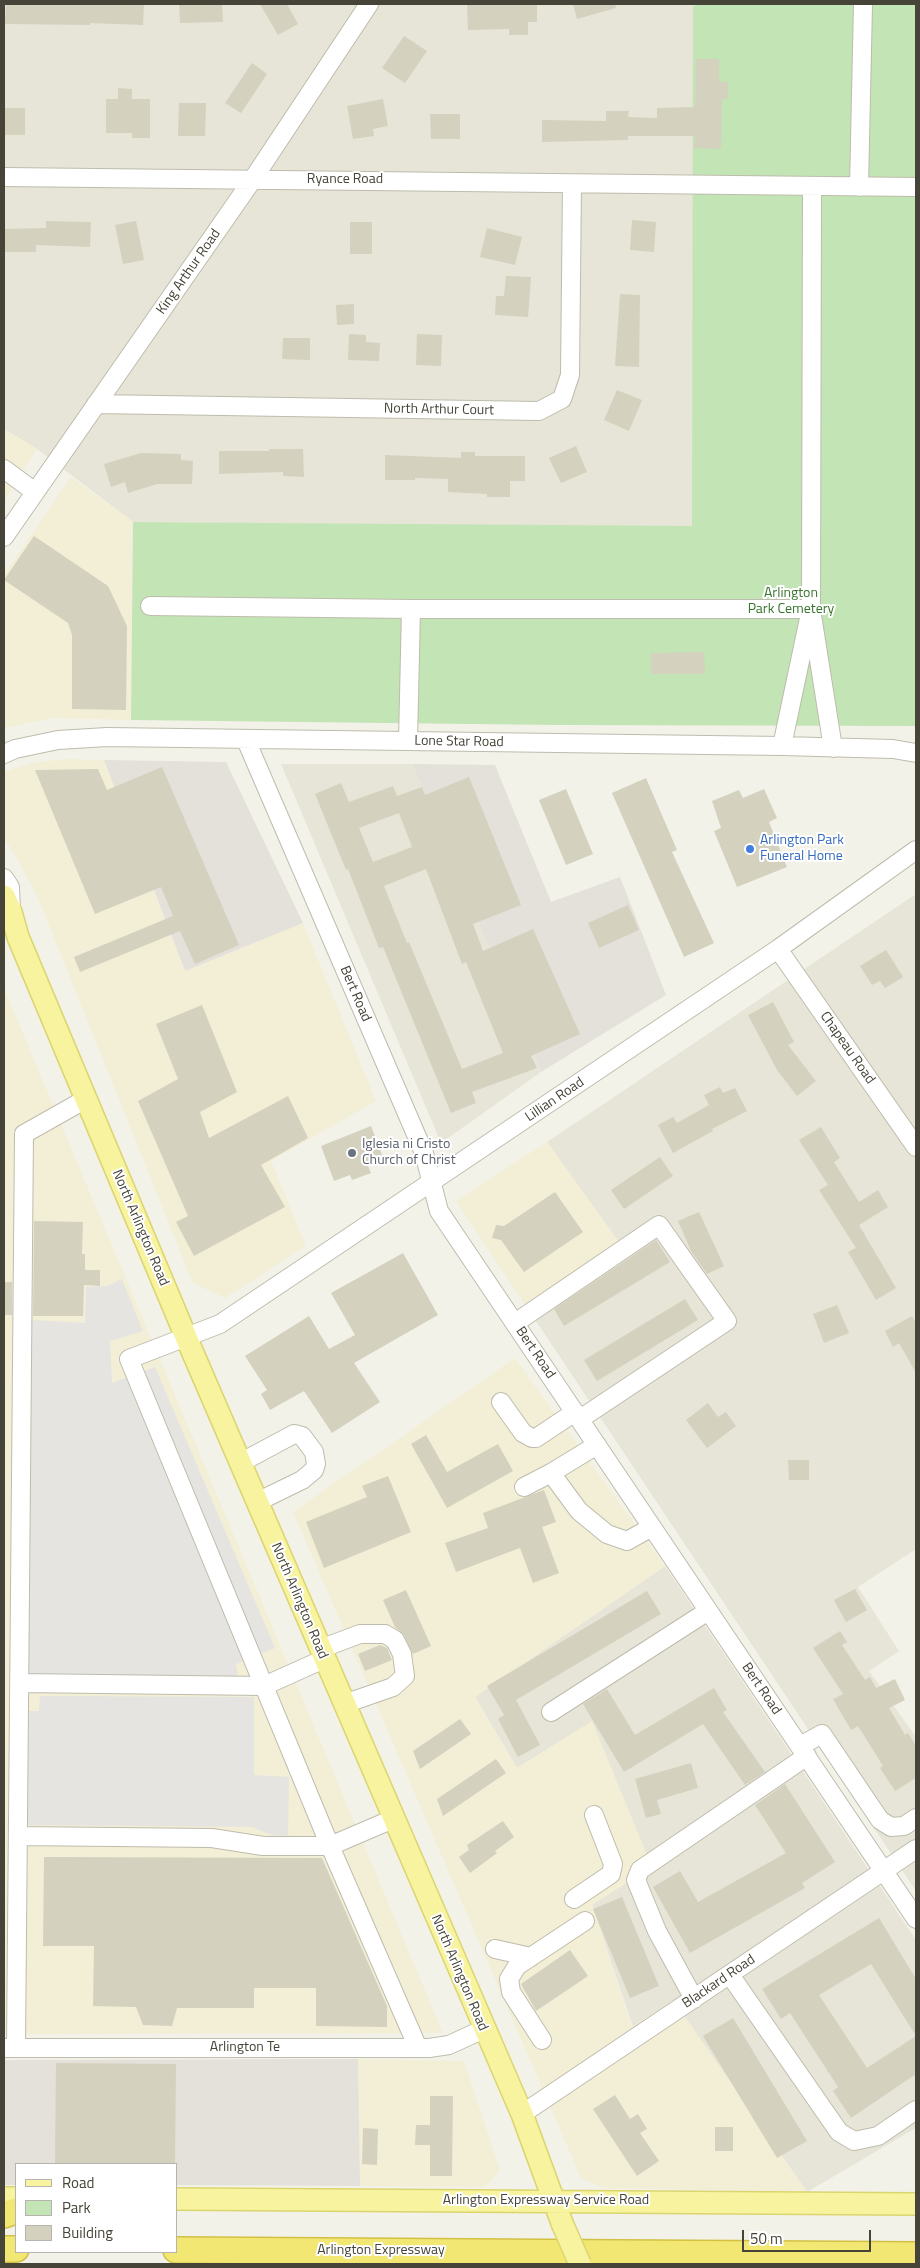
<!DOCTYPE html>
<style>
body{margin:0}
#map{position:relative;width:920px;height:2268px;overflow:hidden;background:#f3f2e9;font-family:"Titillium Web",sans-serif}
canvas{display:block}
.frame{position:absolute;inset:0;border:5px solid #464438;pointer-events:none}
.legend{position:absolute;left:15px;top:2163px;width:162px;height:90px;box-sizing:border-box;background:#fff;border:1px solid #b5b4af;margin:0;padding:6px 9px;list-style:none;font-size:15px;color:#464438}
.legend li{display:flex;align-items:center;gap:10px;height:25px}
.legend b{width:25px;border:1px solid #b5b4af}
.scale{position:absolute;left:742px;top:2230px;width:129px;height:22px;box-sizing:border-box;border:2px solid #464438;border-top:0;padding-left:6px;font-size:15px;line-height:18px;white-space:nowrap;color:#464438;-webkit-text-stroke:4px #fff;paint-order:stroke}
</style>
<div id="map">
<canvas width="920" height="2268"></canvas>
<div class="frame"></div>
<ul class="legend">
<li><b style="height:6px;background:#f7f39e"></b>Road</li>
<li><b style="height:14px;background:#c3e4b5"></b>Park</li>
<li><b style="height:14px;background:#d4d1bf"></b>Building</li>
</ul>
<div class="scale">50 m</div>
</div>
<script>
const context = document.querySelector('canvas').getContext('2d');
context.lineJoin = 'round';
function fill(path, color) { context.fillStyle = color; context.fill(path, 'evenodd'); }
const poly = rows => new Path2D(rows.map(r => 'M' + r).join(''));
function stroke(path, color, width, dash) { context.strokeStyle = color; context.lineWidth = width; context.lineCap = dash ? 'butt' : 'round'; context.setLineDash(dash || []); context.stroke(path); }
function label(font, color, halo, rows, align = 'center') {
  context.font = font + ' "Titillium Web",sans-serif'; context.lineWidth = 4; context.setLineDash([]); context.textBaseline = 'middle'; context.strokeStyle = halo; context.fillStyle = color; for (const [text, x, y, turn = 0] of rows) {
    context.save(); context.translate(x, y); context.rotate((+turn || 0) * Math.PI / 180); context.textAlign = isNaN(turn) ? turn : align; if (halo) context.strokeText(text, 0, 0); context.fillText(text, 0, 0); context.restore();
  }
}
fill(poly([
 [4,4,697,4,693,7,693,527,133,522,37,449,4,429],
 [281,764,412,764,541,1072,441,1143],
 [916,894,916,1549,858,1587,899,1651,869,1671,916,1737,916,1891,526,1306,621,1245,547,1142],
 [665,1566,916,1940,916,2128,807,2192,673,2000,633,2027,592,1905,592,1722,517,1768,475,1697]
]), '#e7e5d7');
fill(poly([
 [4,429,37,449,4,501],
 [71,477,133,522,131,720,52,718,4,728,4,575],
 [65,759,104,760,185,971,303,923,376,1101,271,1161,306,1246,225,1298,193,1283,37,896,18,860,4,838,4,772,32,763],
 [4,988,443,2033,4,2034],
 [547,1142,621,1245,526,1306,456,1201],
 [515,1358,665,1566,475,1697,517,1768,592,1721,652,1867,592,1905,632,2027,673,2000,807,2192,604,2188,581,2178,293,1512],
 [358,2059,464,2061,500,2170,485,2187,360,2186]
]), '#f3eed6');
fill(poly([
 [104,760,226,762,303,923,185,971],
 [412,764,495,765,551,902,620,877,666,995,541,1072],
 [358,2059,360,2186,176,2185,176,2164,16,2164,16,2185,4,2185,4,2060]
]), '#e3e1da');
fill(poly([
 [697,4,916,4,916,726,558,725,131,720,133,522,692,526,693,7]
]), '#c3e4b5');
fill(poly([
 [122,1279,143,1331,110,1341,112,1383,155,1367,275,1648,236,1664,238,1677,25,1674,28,1352,32,1320,85,1323,86,1287,107,1286],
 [40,1696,254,1697,254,1775,289,1777,288,1836,271,1835,252,1827,24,1825,26,1711,39,1711]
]), '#e5e4e0');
fill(poly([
 [6,4,144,4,143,25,90,23,90,25,5,24],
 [179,4,222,4,223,22,180,23],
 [260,4,287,4,298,24,278,35],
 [467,4,537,4,537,22,528,22,528,35,509,35,509,29,468,30],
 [573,4,615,4,616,8,577,19],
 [404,36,427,51,405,83,382,68],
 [696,59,719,59,719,82,728,82,728,99,722,99,721,149,694,148,695,136,628,136,628,140,542,142,542,120,606,121,606,111,629,111,628,117,657,118,657,108,695,107],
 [252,63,267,74,241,113,225,103],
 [118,88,132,89,132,99,150,99,150,138,132,138,132,133,106,133,106,99,118,99],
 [383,99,388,126,373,129,374,136,353,139,347,106],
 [179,103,206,103,205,136,178,136],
 [4,108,25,108,25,135,4,135],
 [430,114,460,114,460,139,431,139],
 [632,220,656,222,654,252,630,250],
 [46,221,91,222,90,247,36,245,36,252,4,252,4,229,46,228],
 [136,221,144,260,123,264,115,225],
 [350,222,372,222,372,254,350,254],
 [487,228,522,237,515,265,480,257],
 [506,276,531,277,528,317,495,315,496,296,504,296],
 [620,294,640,295,639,367,615,366],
 [354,304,354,324,337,325,336,305],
 [349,334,366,335,366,342,380,343,379,361,348,360],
 [417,334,442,335,441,366,416,365],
 [283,338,310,338,310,360,282,359],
 [617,390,642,400,629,431,604,420],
 [576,446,587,472,561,483,549,458],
 [269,449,303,449,304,477,283,476,283,472,219,474,219,451,269,451],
 [461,452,475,452,475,456,525,456,525,481,510,481,510,497,487,497,487,494,448,492,448,479,415,478,415,480,385,480,385,455,461,458],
 [141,453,181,454,181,460,193,461,192,484,157,484,128,493,125,482,111,487,104,464],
 [34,536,108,586,127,626,126,710,72,709,72,635,68,623,4,580],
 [704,652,705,674,651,674,651,653],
 [162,767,239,945,195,964,180,931,80,972,74,957,173,916,161,887,95,914,35,770,98,769,107,790],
 [469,777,521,905,473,924,483,951,533,929,580,1034,531,1056,537,1068,472,1092,476,1103,451,1113,383,947,379,948,348,869,346,870,315,794,341,783,349,802,393,786,397,796,422,787,425,795],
 [399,813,412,847,373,862,359,828],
 [426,869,462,964,466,962,503,1053,462,1069,409,942,407,943,384,886],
 [646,778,677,850,672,852,714,943,684,957,612,793],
 [566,789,593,854,566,865,539,800],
 [764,789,777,818,769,822,787,867,737,887,714,831,721,828,712,801,739,790,743,798],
 [628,905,639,930,599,948,588,923],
 [886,950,903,977,885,988,880,981,872,985,860,966],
 [773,1002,794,1042,788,1045,816,1081,797,1096,777,1070,748,1015],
 [202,1005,237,1092,200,1112,209,1138,288,1096,308,1138,261,1165,285,1207,194,1256,176,1222,188,1216,138,1101,178,1079,156,1024],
 [720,1087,723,1093,735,1088,747,1111,712,1129,713,1131,673,1153,658,1125,673,1117,677,1123,709,1105,704,1095],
 [371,1126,384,1160,368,1166,371,1173,352,1180,350,1175,334,1181,321,1146],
 [821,1127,840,1158,834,1162,859,1202,878,1190,888,1207,859,1225,896,1288,876,1300,848,1252,856,1248,819,1190,828,1185,799,1140],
 [660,1157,673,1176,624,1209,611,1190],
 [555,1192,583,1232,524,1272,501,1240,492,1238,496,1225,504,1226],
 [699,1212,724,1266,707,1274,691,1251,678,1221],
 [34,1221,83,1222,82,1254,85,1254,85,1270,100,1270,100,1286,84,1285,83,1316,33,1316],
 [656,1240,670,1262,564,1326,554,1309],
 [403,1253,438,1315,354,1363,380,1402,332,1433,304,1391,270,1410,261,1394,267,1390,245,1356,309,1316,329,1349,355,1335,331,1293],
 [4,1282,12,1282,12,1315,4,1315],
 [685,1299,698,1320,597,1381,584,1360],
 [837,1305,849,1333,824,1343,813,1314],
 [912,1316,916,1323,916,1373,899,1343,893,1347,885,1331],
 [708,1403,718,1417,726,1412,736,1426,707,1448,686,1420],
 [426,1435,447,1472,498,1444,513,1471,447,1508,411,1444],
 [788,1460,809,1460,809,1480,789,1480],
 [388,1476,411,1532,324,1568,306,1522,367,1497,362,1486],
 [544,1490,556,1522,542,1527,559,1573,533,1583,520,1548,456,1572,445,1543,488,1528,483,1513],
 [855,1589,867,1610,846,1622,834,1600],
 [406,1590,431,1646,413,1654,404,1635,395,1627,383,1600],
 [647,1591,661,1614,516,1700,540,1745,518,1757,498,1719,504,1715,487,1686],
 [840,1631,847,1642,842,1645,865,1680,870,1677,876,1688,895,1679,905,1700,889,1708,905,1735,908,1733,916,1746,916,1778,895,1791,880,1768,883,1766,858,1726,851,1730,833,1699,843,1694,813,1648],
 [380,1645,387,1648,392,1660,365,1671,358,1654],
 [714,1688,727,1710,723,1712,765,1772,745,1785,703,1724,624,1772,583,1704,607,1689,635,1735],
 [460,1719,471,1734,420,1769,413,1751],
 [496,1759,506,1773,443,1816,437,1799],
 [691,1763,698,1788,657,1800,661,1814,646,1818,635,1779],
 [785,1784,835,1862,802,1883,805,1888,690,1953,653,1887,680,1871,698,1902,786,1853,755,1805],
 [503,1821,514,1837,495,1851,497,1853,470,1873,459,1857,469,1850,467,1845],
 [44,1857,322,1858,387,2006,387,2027,316,2026,316,1988,254,1988,254,2008,177,2008,172,2026,143,2025,136,2007,93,2006,94,1946,43,1946],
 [622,1897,659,1986,630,1998,593,1909],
 [879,1918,916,1979,916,2074,851,2118,833,2091,838,2087,790,2013,781,2019,762,1989],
 [871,1964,916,2036,867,2068,819,1995],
 [570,1950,588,1976,536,2011,521,1984],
 [733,2018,807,2141,777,2158,703,2036],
 [56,2063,176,2064,175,2164,55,2164],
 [615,2095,630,2119,638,2114,647,2129,640,2133,659,2161,637,2176,593,2109],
 [430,2096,453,2096,452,2176,430,2176,430,2145,415,2145,416,2125,430,2125],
 [715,2127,733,2127,733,2151,715,2151],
 [363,2128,378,2129,377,2165,362,2164]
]), '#d4d1bf');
const minor = poly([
 [4,177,916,187],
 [859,187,863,4],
 [96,404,539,411,562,399,570,375,572,184],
 [4,469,35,492],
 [4,537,253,179,369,4],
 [150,606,411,609,811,609,812,186],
 [246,740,424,1153,439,1211,916,1919],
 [408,741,411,609],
 [782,746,811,609,833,748],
 [4,754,15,749,58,740,107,737,782,746,893,749,916,753],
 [4,878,10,887,11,911],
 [778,949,916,1147],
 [515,1323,659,1225,727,1321,580,1419],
 [501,1402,523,1433,532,1438,536,1438,575,1412],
 [597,1445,551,1473,579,1511,607,1534,627,1541,652,1527],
 [240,1463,294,1434,302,1436,314,1452,316,1464,314,1470,302,1480,257,1502],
 [524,1487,551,1473],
 [320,1649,360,1634,385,1634,395,1640,402,1654,405,1676,393,1687,344,1704],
 [19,1683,264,1686,324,1659],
 [551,1712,708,1611],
 [800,1746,822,1734,880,1820,891,1827,904,1826,916,1818],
 [18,1836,212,1838,263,1846,330,1846,393,1819],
 [574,1899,611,1874,613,1864,594,1815],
 [495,1949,531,1957],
 [730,1975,839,2132,854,2141,878,2136,916,2110],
 [694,1999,657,1931,636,1880,640,1870,807,1756],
 [542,2040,511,1992,509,1979,517,1966,585,1921],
 [4,2048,429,2048,449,2045,484,2029],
 [16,2048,24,1134,86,1099],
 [418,2048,330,1846,129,1359,220,1324,778,949,916,850],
 [522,2114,916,1849]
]);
const major = poly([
 [4,896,11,912,18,937,186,1337,522,2114,562,2223],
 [4,2198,16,2198],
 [176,2199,916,2204]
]);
const highway = poly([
 [4,2215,16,2211],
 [4,2249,16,2249],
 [176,2250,916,2255]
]);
stroke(minor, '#bebcac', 20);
stroke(major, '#dbd56f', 24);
stroke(highway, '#d2c044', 28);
stroke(minor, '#fff', 18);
stroke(major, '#f7f39e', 21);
stroke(highway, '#f3e774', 25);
const majorBridge = poly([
 [562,2223,580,2264]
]);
stroke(majorBridge, '#dbd56f', 24, []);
stroke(majorBridge, '#f7f39e', 21);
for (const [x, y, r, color] of [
 [750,849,5,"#3f7fe0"],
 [352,1153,5,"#6b7280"]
]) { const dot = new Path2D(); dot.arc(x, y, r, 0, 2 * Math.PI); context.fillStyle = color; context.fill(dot); stroke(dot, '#fff', 2); }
label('14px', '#464438', '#fff', [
 ["Ryance Road",345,180],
 ["King Arthur Road",189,272,-55],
 ["North Arthur Court",439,410,1],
 ["Lone Star Road",459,742,1],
 ["Bert Road",355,994,67],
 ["Chapeau Road",847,1048,55],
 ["Lillian Road",555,1100,-34],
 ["North Arlington Road",140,1228,67],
 ["Bert Road",535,1353,56],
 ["North Arlington Road",299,1601,67],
 ["Bert Road",761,1689,56],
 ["North Arlington Road",459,1973,67],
 ["Blackard Road",719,1982,-34],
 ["Arlington Te",245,2048],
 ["Arlington Expressway Service Road",546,2201],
 ["Arlington Expressway",381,2251]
]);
label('14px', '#38742f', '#fff', [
 ["Arlington",791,594],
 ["Park Cemetery",791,610]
]);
label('14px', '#366cbe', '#fff', [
 ["Arlington Park",760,841],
 ["Funeral Home",760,857]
], 'left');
label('14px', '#5b616d', '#fff', [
 ["Iglesia ni Cristo",362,1145],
 ["Church of Christ",362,1161]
], 'left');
</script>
